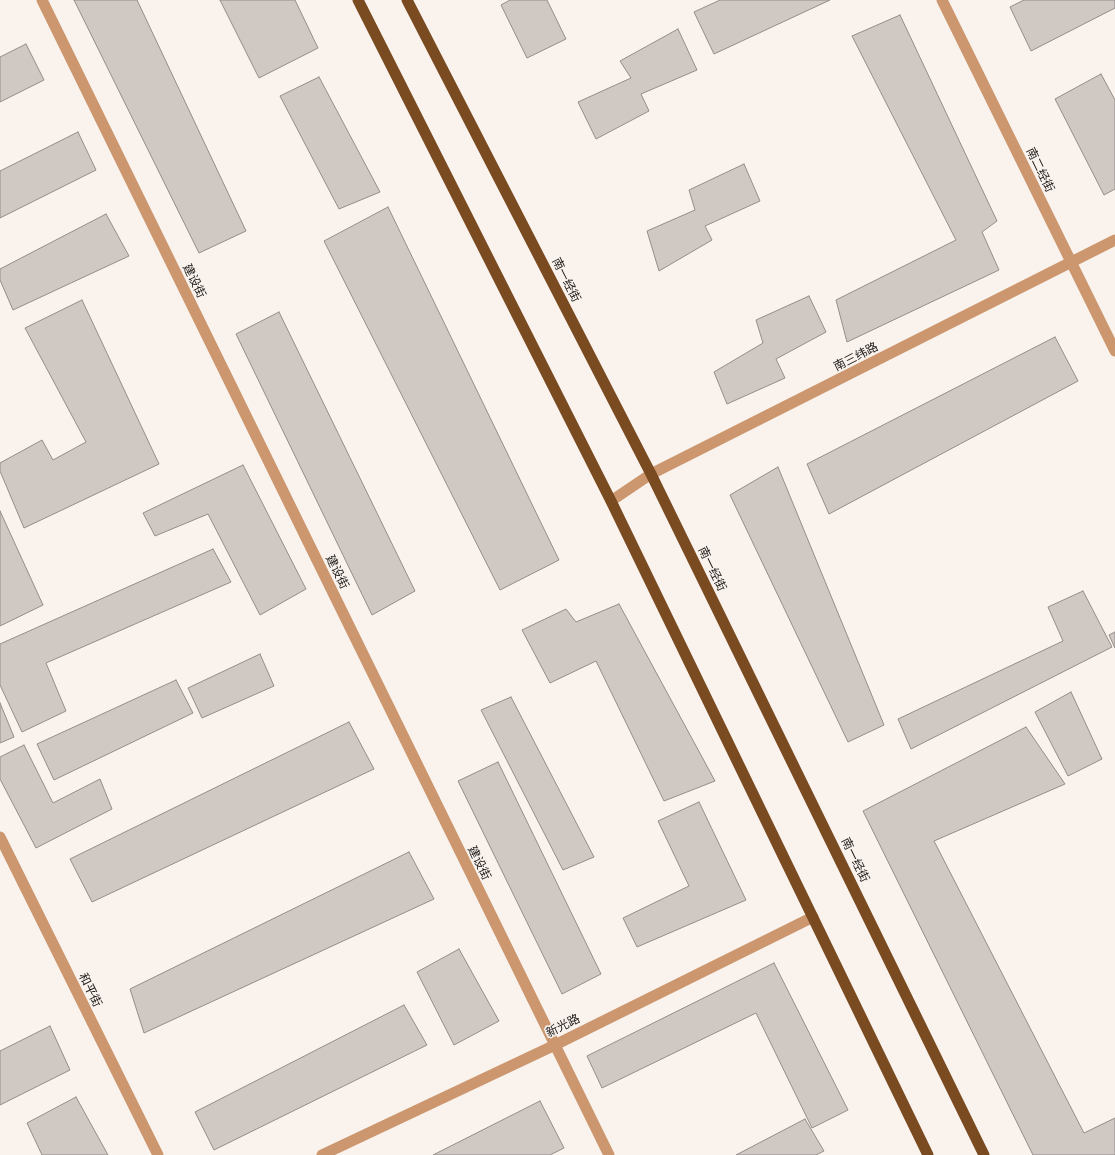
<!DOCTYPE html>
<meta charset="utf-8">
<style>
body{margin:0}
canvas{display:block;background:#f9f2ed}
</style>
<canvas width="1115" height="1155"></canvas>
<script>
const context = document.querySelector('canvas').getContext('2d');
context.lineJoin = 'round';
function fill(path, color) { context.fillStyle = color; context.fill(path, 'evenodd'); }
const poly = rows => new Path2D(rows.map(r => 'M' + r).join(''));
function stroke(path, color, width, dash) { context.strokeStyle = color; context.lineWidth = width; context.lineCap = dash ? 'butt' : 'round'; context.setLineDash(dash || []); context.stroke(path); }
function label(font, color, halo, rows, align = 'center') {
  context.font = font + ' Inter,"Noto Sans SC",sans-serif'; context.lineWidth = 3; context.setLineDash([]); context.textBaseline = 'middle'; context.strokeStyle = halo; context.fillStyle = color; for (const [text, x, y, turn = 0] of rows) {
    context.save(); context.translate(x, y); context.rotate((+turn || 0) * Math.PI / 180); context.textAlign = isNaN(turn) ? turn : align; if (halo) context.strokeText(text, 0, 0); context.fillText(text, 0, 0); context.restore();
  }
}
const building = poly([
 [74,0,137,0,246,231,199,253,74,0],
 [220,0,295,0,318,48,259,78,220,0],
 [510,0,547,0,566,39,527,58,501,5,510,0],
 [720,0,830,0,714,54,694,12,720,0],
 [1024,0,1115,0,1115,8,1031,51,1010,7,1024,0],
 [900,15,997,221,982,232,999,270,847,342,836,300,956,240,852,36,900,15],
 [678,29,697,70,641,94,649,111,596,139,578,102,631,78,620,61,678,29],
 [26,44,44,80,0,102,0,57,26,44],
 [1101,74,1115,100,1115,189,1104,195,1055,99,1101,74],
 [319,77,380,192,339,209,280,96,319,77],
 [78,132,96,170,0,218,0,171,78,132],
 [744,164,760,201,705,226,712,240,659,271,647,231,695,210,689,190,744,164],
 [388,207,559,560,500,590,324,241,388,207],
 [106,214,129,256,13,310,0,280,0,269,106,214],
 [809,296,826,332,776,359,785,378,727,404,714,372,763,343,756,320,809,296],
 [82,300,159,464,24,528,0,471,0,463,42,440,53,460,86,442,25,328,82,300],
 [279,312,415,591,372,615,236,334,279,312],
 [1055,337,1078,381,829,514,807,464,1055,337],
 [243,465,306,589,260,615,208,514,155,536,143,513,243,465],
 [778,467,884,725,848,742,730,495,778,467],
 [0,511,43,605,0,626,0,511],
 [213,549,231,582,46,663,66,711,22,732,0,685,0,644,213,549],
 [1083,591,1112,647,911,749,898,719,1063,641,1048,607,1083,591],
 [619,604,715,781,664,801,596,661,550,683,522,630,566,609,576,622,619,604],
 [1115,632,1115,648,1109,635,1115,632],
 [260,654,274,686,202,718,188,688,260,654],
 [176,680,193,713,54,780,37,744,176,680],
 [1071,692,1102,759,1068,776,1035,712,1071,692],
 [511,697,594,857,563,870,481,710,511,697],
 [0,703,14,737,0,743,0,703],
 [349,722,374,769,92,902,70,859,349,722],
 [1026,727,1065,784,934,841,1084,1133,1115,1118,1115,1155,1033,1155,863,811,1026,727],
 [24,745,53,803,100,779,112,809,36,848,0,779,0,757,24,745],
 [498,762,601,974,562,994,458,781,498,762],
 [699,802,746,900,637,947,623,918,689,886,658,821,699,802],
 [409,852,434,899,144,1033,130,989,409,852],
 [459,949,499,1021,454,1045,417,972,459,949],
 [774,963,848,1110,812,1128,756,1013,602,1088,587,1056,774,963],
 [404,1005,427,1045,214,1150,195,1112,404,1005],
 [50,1026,70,1070,0,1105,0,1051,50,1026],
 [76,1097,108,1155,42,1155,27,1123,76,1097],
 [540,1101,564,1148,550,1155,433,1155,540,1101],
 [805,1119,824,1151,816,1155,736,1155,805,1119]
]);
fill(building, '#cfc8c3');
stroke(building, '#948d88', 1);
stroke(poly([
 [42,0,609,1155],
 [942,0,1115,351],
 [611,501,651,474,1115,240],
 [0,837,158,1155],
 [322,1155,555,1045,813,917]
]), '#cc976e', 11);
stroke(poly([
 [358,0,611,501,928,1155],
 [407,0,651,474,984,1155]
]), '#7a4a21', 11);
label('12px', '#23201e', '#f9f2ed', [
 ["南二经街",1040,170,64],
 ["南一经街",566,280,63],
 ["建设街",194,281,64],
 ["南三纬路",856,357,-27],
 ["南一经街",712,569,64],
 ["建设街",337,572,64],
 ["南一经街",855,860,64],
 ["建设街",479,863,64],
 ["和平街",90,990,64],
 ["新光路",563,1026,-26]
]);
</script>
